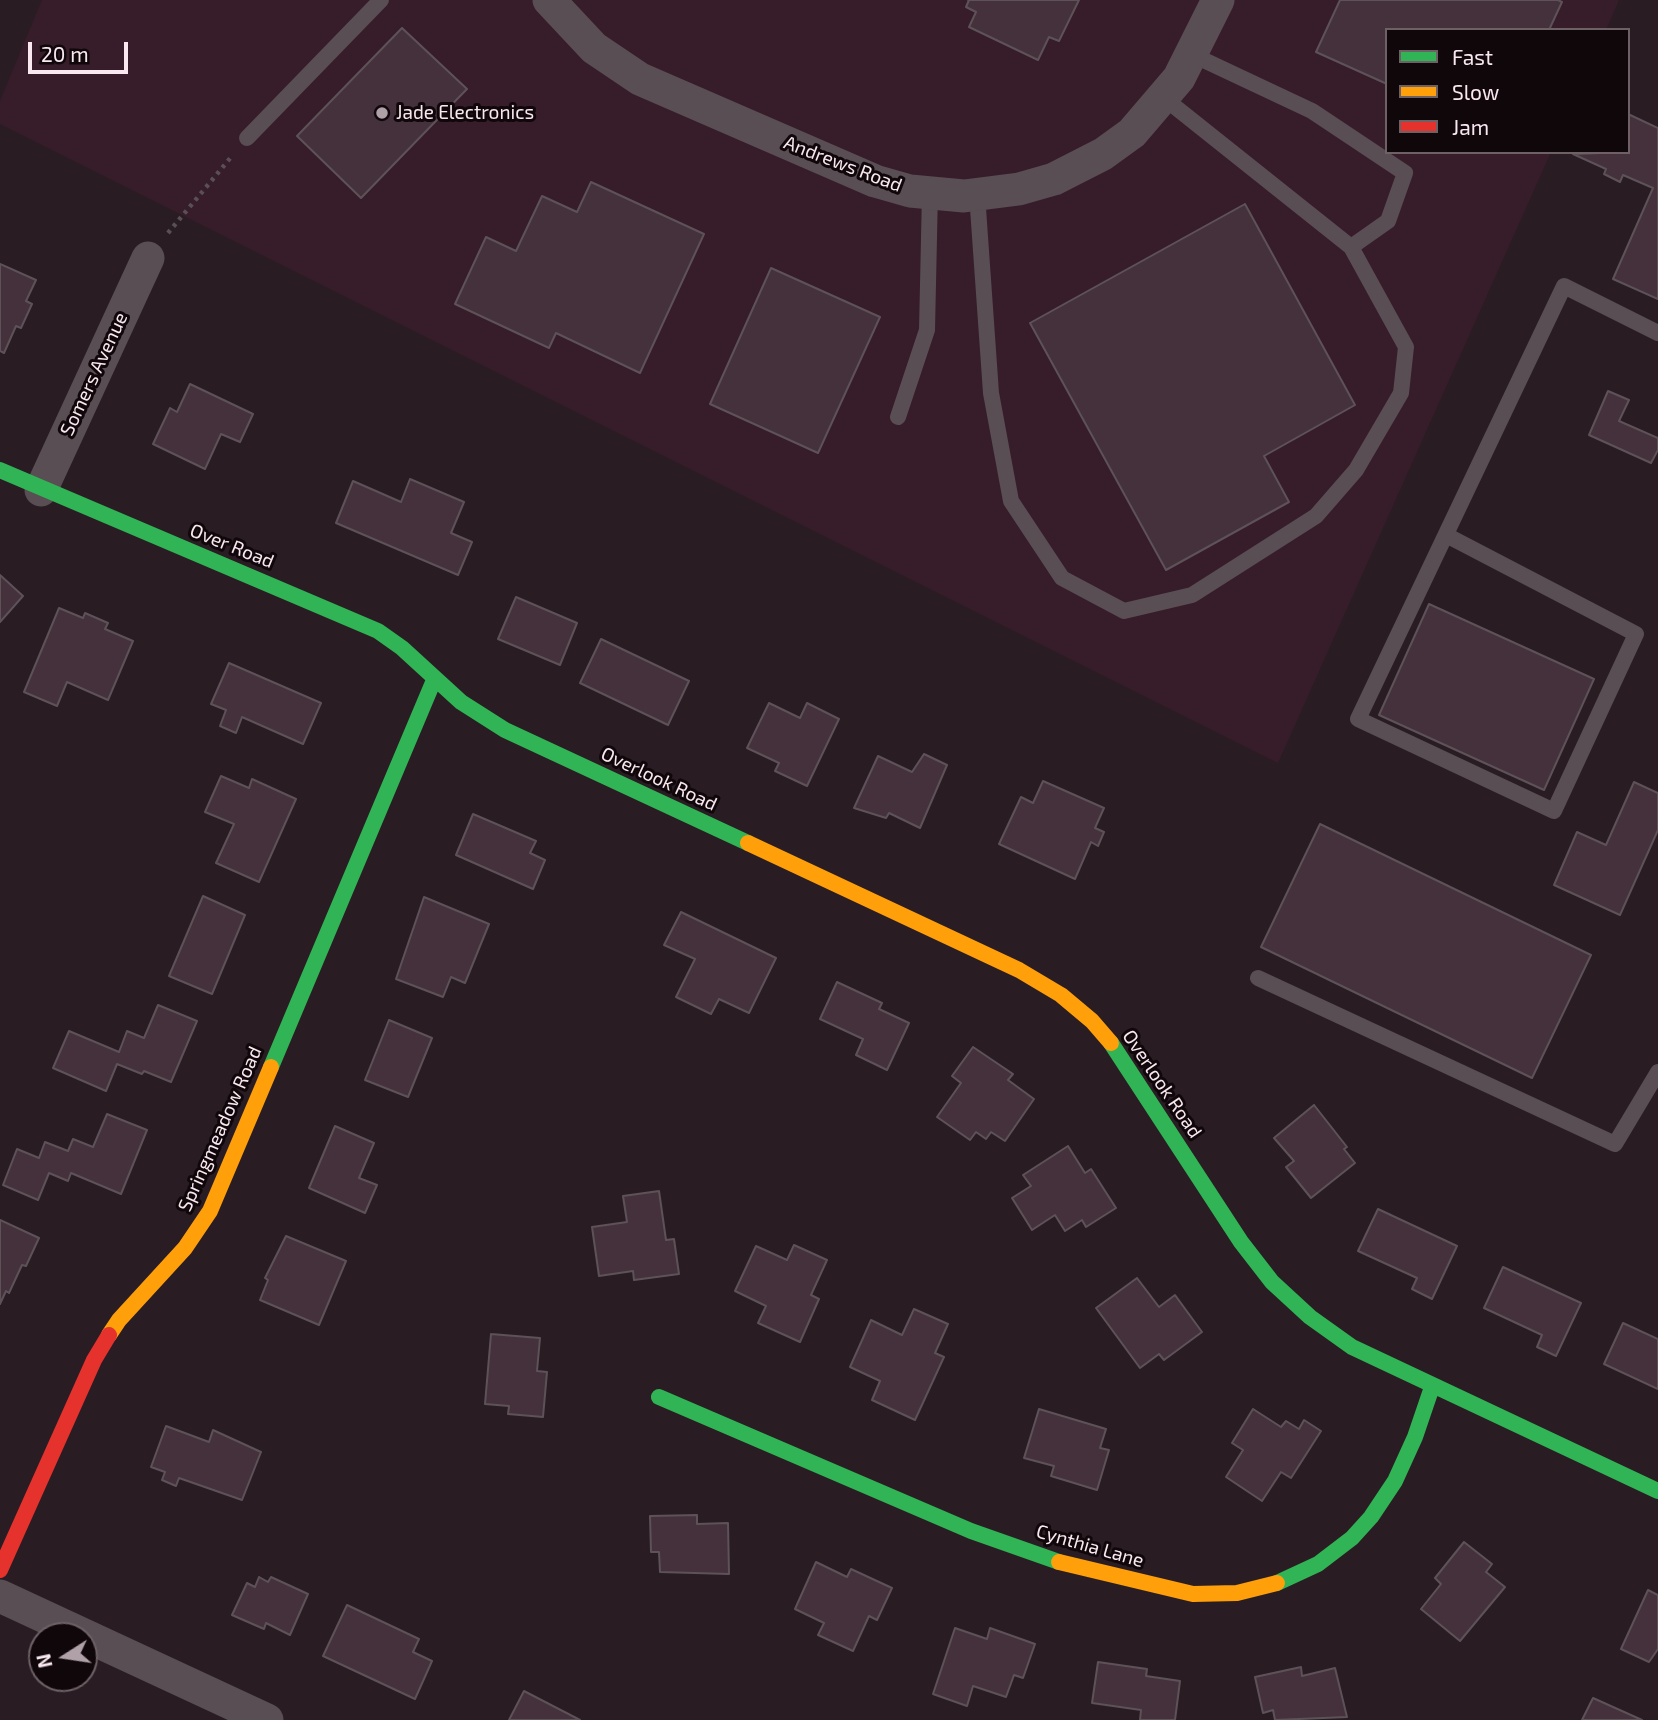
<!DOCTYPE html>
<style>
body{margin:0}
#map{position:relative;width:1658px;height:1720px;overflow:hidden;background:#291d23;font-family:"Exo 2",sans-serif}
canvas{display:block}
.legend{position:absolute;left:1385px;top:28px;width:245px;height:126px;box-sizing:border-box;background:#10070b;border:2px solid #6d6166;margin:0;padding:9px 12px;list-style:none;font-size:21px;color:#f9e8ef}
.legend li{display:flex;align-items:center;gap:14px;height:35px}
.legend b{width:35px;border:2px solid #6d6166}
.north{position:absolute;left:28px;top:1622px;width:70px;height:70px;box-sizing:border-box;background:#10070b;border:2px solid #6d6166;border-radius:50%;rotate:258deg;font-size:19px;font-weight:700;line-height:28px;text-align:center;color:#f9e8ef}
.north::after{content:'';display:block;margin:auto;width:24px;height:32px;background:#b0a1a8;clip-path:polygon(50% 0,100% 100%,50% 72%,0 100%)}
.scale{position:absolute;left:28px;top:42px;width:100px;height:32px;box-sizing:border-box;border:4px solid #f9e8ef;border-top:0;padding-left:9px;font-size:21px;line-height:24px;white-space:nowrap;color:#f9e8ef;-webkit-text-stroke:5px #10070b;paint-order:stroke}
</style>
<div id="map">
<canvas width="1658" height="1720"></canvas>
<ul class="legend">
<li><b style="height:9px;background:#30b455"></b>Fast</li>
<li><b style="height:9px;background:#ff9f0a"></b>Slow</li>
<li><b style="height:9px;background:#e5322d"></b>Jam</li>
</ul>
<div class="north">N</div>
<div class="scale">20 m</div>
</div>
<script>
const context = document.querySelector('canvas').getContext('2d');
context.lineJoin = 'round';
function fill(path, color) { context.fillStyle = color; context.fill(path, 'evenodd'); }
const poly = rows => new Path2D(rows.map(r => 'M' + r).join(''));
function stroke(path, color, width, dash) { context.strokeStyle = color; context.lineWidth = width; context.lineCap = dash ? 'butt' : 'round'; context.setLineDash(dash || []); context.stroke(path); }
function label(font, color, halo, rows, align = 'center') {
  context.font = font + ' "Exo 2",sans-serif'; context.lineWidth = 6; context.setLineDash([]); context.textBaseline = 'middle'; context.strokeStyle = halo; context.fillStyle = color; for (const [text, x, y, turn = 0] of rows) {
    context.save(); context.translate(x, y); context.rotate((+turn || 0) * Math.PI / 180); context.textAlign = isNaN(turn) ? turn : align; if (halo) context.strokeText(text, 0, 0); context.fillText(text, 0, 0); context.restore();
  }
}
fill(poly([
 [42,0,1619,0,1606,30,1387,30,1387,152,1551,152,1278,763,0,124,0,101]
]), '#371c2a');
const building = poly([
 [969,0,968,0,1079,0,1059,41,1049,37,1038,60,969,27,976,12,966,7,969,0],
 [1340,0,1558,0,1562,2,1549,30,1387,30,1387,84,1316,52,1340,0],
 [402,28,467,89,361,198,297,136,402,28],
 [1628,114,1658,128,1658,299,1613,279,1653,188,1623,175,1620,182,1604,174,1606,169,1573,154,1628,152,1628,114],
 [591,182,704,234,640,373,556,333,549,348,455,304,486,237,516,251,542,196,577,212,591,182],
 [1245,204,1355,405,1264,456,1289,502,1166,570,1030,323,1245,204],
 [0,264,36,280,26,301,32,304,21,328,16,326,4,353,0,351,0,264],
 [771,268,880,317,818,453,710,404,771,268],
 [190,384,253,414,240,442,221,434,205,469,153,444,170,408,177,412,190,384],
 [1608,391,1629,400,1619,421,1658,438,1658,450,1651,463,1589,435,1608,391],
 [410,479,464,502,451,533,472,542,458,575,336,523,353,481,401,502,410,479],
 [0,575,23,596,0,622,0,575],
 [516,597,577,623,560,665,498,639,516,597],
 [1429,604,1594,679,1544,790,1379,715,1429,604],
 [59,608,83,618,85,613,108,623,105,629,133,641,108,700,67,682,57,706,24,692,59,608],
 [601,639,689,681,668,725,580,683,601,639],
 [229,663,321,703,303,744,242,717,236,733,220,726,226,710,211,704,229,663],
 [769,703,800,718,807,703,839,719,807,786,775,771,779,763,747,748,769,703],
 [924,754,947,765,920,828,889,813,886,818,854,808,878,756,912,772,924,754],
 [221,776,249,788,252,779,296,799,259,882,216,863,234,824,205,812,221,776],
 [1043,781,1104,808,1095,828,1104,832,1098,846,1091,842,1075,879,999,844,1021,797,1033,803,1043,781],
 [1634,782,1658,793,1658,830,1620,915,1554,885,1577,832,1606,845,1634,782],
 [473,814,536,841,530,853,545,860,533,889,456,855,473,814],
 [1320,824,1591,955,1532,1078,1261,947,1320,824],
 [203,896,245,915,212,994,169,976,203,896],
 [424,897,489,924,465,983,451,977,443,997,396,979,424,897],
 [681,912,776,958,749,1013,719,999,711,1014,676,997,695,959,664,945,681,912],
 [837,982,882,1003,879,1009,909,1023,887,1070,856,1055,863,1039,820,1019,837,982],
 [158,1005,197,1021,171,1082,144,1071,142,1074,117,1064,106,1091,53,1068,69,1031,119,1052,127,1031,144,1038,158,1005],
 [389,1020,432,1038,408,1097,365,1080,389,1020],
 [973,1047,1013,1074,1008,1080,1034,1099,1005,1141,991,1132,986,1139,976,1132,970,1140,937,1117,961,1083,952,1076,973,1047],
 [1314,1105,1347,1147,1344,1149,1355,1163,1311,1198,1286,1167,1294,1161,1274,1138,1314,1105],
 [107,1114,147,1130,121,1194,71,1173,68,1181,49,1173,38,1200,3,1185,17,1149,39,1158,45,1142,68,1151,73,1139,93,1147,107,1114],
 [335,1126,374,1143,359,1178,377,1185,365,1213,309,1188,335,1126],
 [1068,1146,1085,1173,1091,1169,1116,1208,1086,1227,1082,1220,1065,1231,1055,1215,1032,1230,1012,1198,1031,1186,1023,1175,1068,1146],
 [659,1191,666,1240,674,1239,679,1274,634,1280,633,1271,599,1276,592,1227,627,1222,623,1196,659,1191],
 [1378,1209,1457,1246,1432,1299,1412,1289,1417,1278,1358,1251,1378,1209],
 [0,1220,39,1238,26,1266,22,1265,9,1293,6,1291,0,1304,0,1220],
 [286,1236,346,1261,319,1325,260,1300,268,1280,265,1278,286,1236],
 [794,1245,827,1260,811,1295,819,1299,800,1342,758,1323,766,1306,735,1291,756,1246,787,1260,794,1245],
 [1503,1267,1581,1303,1556,1356,1537,1347,1542,1335,1484,1308,1503,1267],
 [1137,1278,1159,1307,1175,1295,1202,1332,1164,1360,1159,1354,1140,1368,1096,1308,1137,1278],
 [914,1309,948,1324,935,1353,944,1357,915,1420,872,1400,880,1381,850,1367,871,1320,902,1335,914,1309],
 [1623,1323,1658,1339,1658,1389,1604,1364,1623,1323],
 [491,1334,540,1338,537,1371,547,1372,543,1417,508,1414,509,1406,485,1404,491,1334],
 [1039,1409,1106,1429,1100,1448,1109,1450,1097,1490,1051,1476,1054,1466,1024,1458,1039,1409],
 [1253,1409,1281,1427,1286,1421,1299,1429,1304,1420,1321,1431,1291,1478,1281,1472,1262,1501,1226,1477,1243,1450,1232,1443,1253,1409],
 [166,1426,209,1442,213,1430,261,1452,242,1500,179,1478,176,1486,162,1480,165,1472,151,1467,166,1426],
 [697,1515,697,1524,728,1523,729,1574,660,1572,659,1552,651,1552,650,1516,697,1515],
 [1464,1542,1492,1564,1486,1572,1505,1587,1460,1641,1421,1609,1441,1584,1435,1578,1464,1542],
 [816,1562,847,1577,851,1569,892,1588,877,1620,869,1616,853,1651,818,1635,824,1623,795,1609,816,1562],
 [259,1577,268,1582,271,1577,308,1594,290,1635,266,1623,264,1629,232,1615,247,1583,255,1587,259,1577],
 [1648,1590,1658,1595,1658,1649,1649,1662,1621,1649,1648,1590],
 [347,1605,419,1639,413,1652,432,1661,415,1699,323,1656,347,1605],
 [955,1628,987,1639,990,1628,1035,1644,1023,1678,1014,1675,1006,1697,973,1686,967,1706,933,1694,955,1628],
 [1098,1662,1147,1669,1146,1676,1180,1681,1175,1720,1140,1720,1141,1710,1092,1703,1098,1662],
 [1301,1667,1302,1676,1335,1668,1347,1717,1275,1720,1273,1710,1263,1713,1255,1677,1301,1667],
 [524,1691,580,1720,509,1720,524,1691],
 [1593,1698,1642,1720,1582,1720,1593,1698]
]);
fill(building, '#45313c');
stroke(building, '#5d5258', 2);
stroke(poly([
 [168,233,232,156]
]), '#595055', 4.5, [3.5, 5]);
stroke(poly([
 [1193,55,1312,111,1405,173,1388,221,1351,247],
 [247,138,381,0],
 [977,194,991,393,1011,501,1062,578,1124,611,1192,595,1316,516,1356,470,1401,393,1406,347,1351,247,1164,98],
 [898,417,927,330,930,192],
 [1446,535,1636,634,1554,811,1358,719,1564,286,1658,333],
 [1258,978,1615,1144,1658,1072]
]), '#584e53', 16);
stroke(poly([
 [549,0,594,48,640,79,875,181,910,191,964,196,1019,189,1054,179,1103,154,1132,133,1179,78,1218,0],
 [41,490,148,258],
 [0,1596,267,1720]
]), '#584e53', 33);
stroke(poly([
 [0,470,378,631,402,648,461,702,505,730,748,843],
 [1111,1043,1241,1242,1272,1282,1310,1317,1352,1347,1658,1491],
 [271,1067,434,680],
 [659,1397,971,1531,1059,1562],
 [1277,1583,1318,1564,1352,1538,1371,1517,1395,1481,1415,1437,1432,1387]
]), '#30b455', 16);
stroke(poly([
 [748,843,1019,970,1061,995,1092,1021,1111,1043],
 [109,1335,119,1320,185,1248,210,1211,271,1067],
 [1059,1562,1193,1594,1237,1593,1277,1583]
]), '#ff9f0a', 16);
stroke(poly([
 [0,1570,94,1360,109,1335]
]), '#e5322d', 16);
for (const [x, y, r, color] of [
 [382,113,7,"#b0a1a8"]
]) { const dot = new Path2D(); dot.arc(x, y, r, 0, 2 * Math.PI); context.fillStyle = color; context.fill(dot); stroke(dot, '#10070b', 2.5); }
label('19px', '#f9e8ef', '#10070b', [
 ["Jade Electronics",396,113]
], 'left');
label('19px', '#f9e8ef', '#10070b', [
 ["Andrews Road",843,164,21],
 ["Somers Avenue",94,374,-65],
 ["Over Road",232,546,22],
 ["Overlook Road",659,779,25],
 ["Overlook Road",1162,1084,56],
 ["Springmeadow Road",220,1129,-66],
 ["Cynthia Lane",1090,1546,16]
]);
</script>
